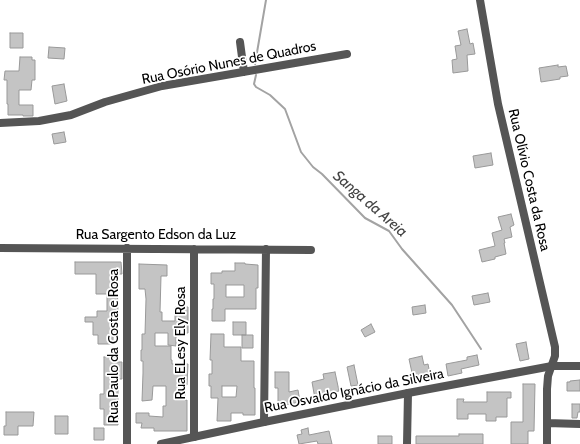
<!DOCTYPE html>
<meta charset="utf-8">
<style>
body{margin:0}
canvas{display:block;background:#fff}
</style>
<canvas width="580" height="444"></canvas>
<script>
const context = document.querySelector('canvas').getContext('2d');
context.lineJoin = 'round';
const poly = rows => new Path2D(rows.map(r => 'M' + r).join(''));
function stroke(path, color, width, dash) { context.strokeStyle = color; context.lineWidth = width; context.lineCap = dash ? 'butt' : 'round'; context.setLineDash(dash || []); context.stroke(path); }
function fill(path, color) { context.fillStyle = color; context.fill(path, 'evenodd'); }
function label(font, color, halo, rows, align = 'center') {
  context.font = font + ' Cabin,sans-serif'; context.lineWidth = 3.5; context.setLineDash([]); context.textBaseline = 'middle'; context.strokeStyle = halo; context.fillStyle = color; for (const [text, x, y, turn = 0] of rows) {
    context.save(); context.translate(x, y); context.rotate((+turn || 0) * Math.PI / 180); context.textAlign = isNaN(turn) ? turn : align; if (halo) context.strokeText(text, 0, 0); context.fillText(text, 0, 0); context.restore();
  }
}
stroke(poly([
 [255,64,266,0],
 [256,75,254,84,256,87,270,95,285,109,301,152,313,167,322,174,365,218,389,231,402,249,452,305,481,349]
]), '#a3a3a3', 2);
const building = poly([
 [467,29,470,44,473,43,475,54,467,55,468,71,453,73,452,60,457,59,455,46,461,45,458,31,467,29],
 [10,33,23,33,23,48,10,48,10,33],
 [49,47,65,48,64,59,48,58,49,47],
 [20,57,32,57,32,60,35,60,35,80,32,80,31,90,19,90,19,105,33,105,33,116,23,116,23,115,8,115,8,104,7,104,7,80,4,80,5,71,19,71,20,57],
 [558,65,558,67,566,66,568,76,560,77,560,79,541,82,539,68,558,65],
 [64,84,67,101,55,104,52,86,64,84],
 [64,132,66,142,54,144,52,134,64,132],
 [491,153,493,165,475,168,473,156,491,153],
 [511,214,514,225,510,227,512,237,504,239,505,243,504,243,506,254,495,257,495,259,482,262,479,250,495,246,492,233,502,230,498,217,511,214],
 [75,262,121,262,122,274,117,274,118,316,115,316,115,335,113,335,113,344,98,344,98,335,93,335,93,322,85,322,85,317,97,317,97,311,107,311,107,294,96,294,96,274,75,274,75,262],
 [235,263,245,263,245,264,258,265,258,288,256,288,256,309,225,309,225,321,212,321,212,309,213,309,213,299,214,299,214,284,211,284,211,273,222,273,222,271,235,271,235,263],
 [226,285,244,285,244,297,226,297,226,285],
 [139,264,167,265,167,276,161,276,160,312,162,312,162,321,175,321,175,307,188,307,188,333,176,333,176,346,168,345,168,333,155,333,155,346,171,346,171,360,172,360,172,364,188,364,187,385,185,385,185,400,187,400,187,431,154,431,154,428,141,428,142,423,136,423,136,413,149,413,149,416,163,417,163,406,166,406,166,386,153,386,152,400,142,401,143,373,143,361,141,361,141,350,142,350,142,334,145,334,146,299,145,289,139,289,139,264],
 [488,293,490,302,474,305,472,296,488,293],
 [425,305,426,313,413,315,412,307,425,305],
 [233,322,246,322,246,335,233,335,233,322],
 [371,324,375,332,365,337,361,330,371,324],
 [211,334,224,334,224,347,241,347,241,361,254,361,254,388,255,388,255,415,243,415,243,413,231,413,231,421,217,421,218,398,211,398,211,386,209,386,209,374,212,374,212,360,210,360,211,334],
 [222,386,237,386,236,397,222,397,222,386],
 [242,335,253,335,253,348,242,348,242,335],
 [526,342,529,359,520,361,516,344,526,342],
 [477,355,479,365,461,369,462,373,448,376,446,364,467,360,467,357,477,355],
 [422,356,424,365,428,364,431,379,414,382,409,359,422,356],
 [104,357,117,357,117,362,122,362,122,379,118,379,118,425,104,425,104,409,100,409,100,394,104,394,104,357],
 [354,365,358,385,351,386,347,367,354,365],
 [275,372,289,372,289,392,298,390,300,402,285,405,285,407,278,407,278,388,275,388,275,372],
 [335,372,339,391,324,394,325,397,315,399,312,382,324,379,323,374,335,372],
 [580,380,580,391,567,391,567,382,570,382,570,381,580,380],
 [523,384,535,384,534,431,528,431,528,444,511,444,511,422,523,422,523,384],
 [487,392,511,392,511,398,507,398,507,417,496,417,496,421,486,421,486,414,468,414,468,419,457,419,457,399,464,399,463,402,487,402,487,392],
 [572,404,580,404,580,412,578,412,577,418,572,418,572,404],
 [6,412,34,412,33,426,18,426,18,435,4,435,4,426,6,426,6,412],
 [55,416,68,416,68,434,55,434,55,416],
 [94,428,104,428,104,440,94,440,94,428],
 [308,428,309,435,329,431,332,444,318,444,317,441,299,444,297,435,302,434,301,430,308,428],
 [459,434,483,434,483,444,416,444,416,436,459,436,459,434],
 [378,436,392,436,392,444,378,444,378,436]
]);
fill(building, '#c4c4c4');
stroke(building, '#999', 1);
stroke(poly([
 [480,0,498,104,555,347,555,356,548,376,547,389,547,444],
 [240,42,244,72],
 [0,123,39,121,71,115,105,102,162,86,347,54],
 [0,248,311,250],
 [127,248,127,444],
 [264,422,266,249],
 [547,423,580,424],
 [194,437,194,249],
 [407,444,408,393]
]), '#555', 8);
stroke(poly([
 [161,444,264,422,408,393,552,366,580,366]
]), '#555', 8);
label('14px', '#000', '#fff', [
 ["Rua Osório Nunes de Quadros",229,63,-11],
 ["Rua Olívio Costa da Rosa",529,180,77],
 ["Rua Sargento Edson da Luz",156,235],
 ["Rua ELesy Ely Rosa",181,343,-90],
 ["Rua Paulo da Costa e Rosa",114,346,-90],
 ["Rua Osvaldo Ignácio da Silveira",354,391,-11]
]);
label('italic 15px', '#444', '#fff', [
 ["Sanga da Areia",370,204,41]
]);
</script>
